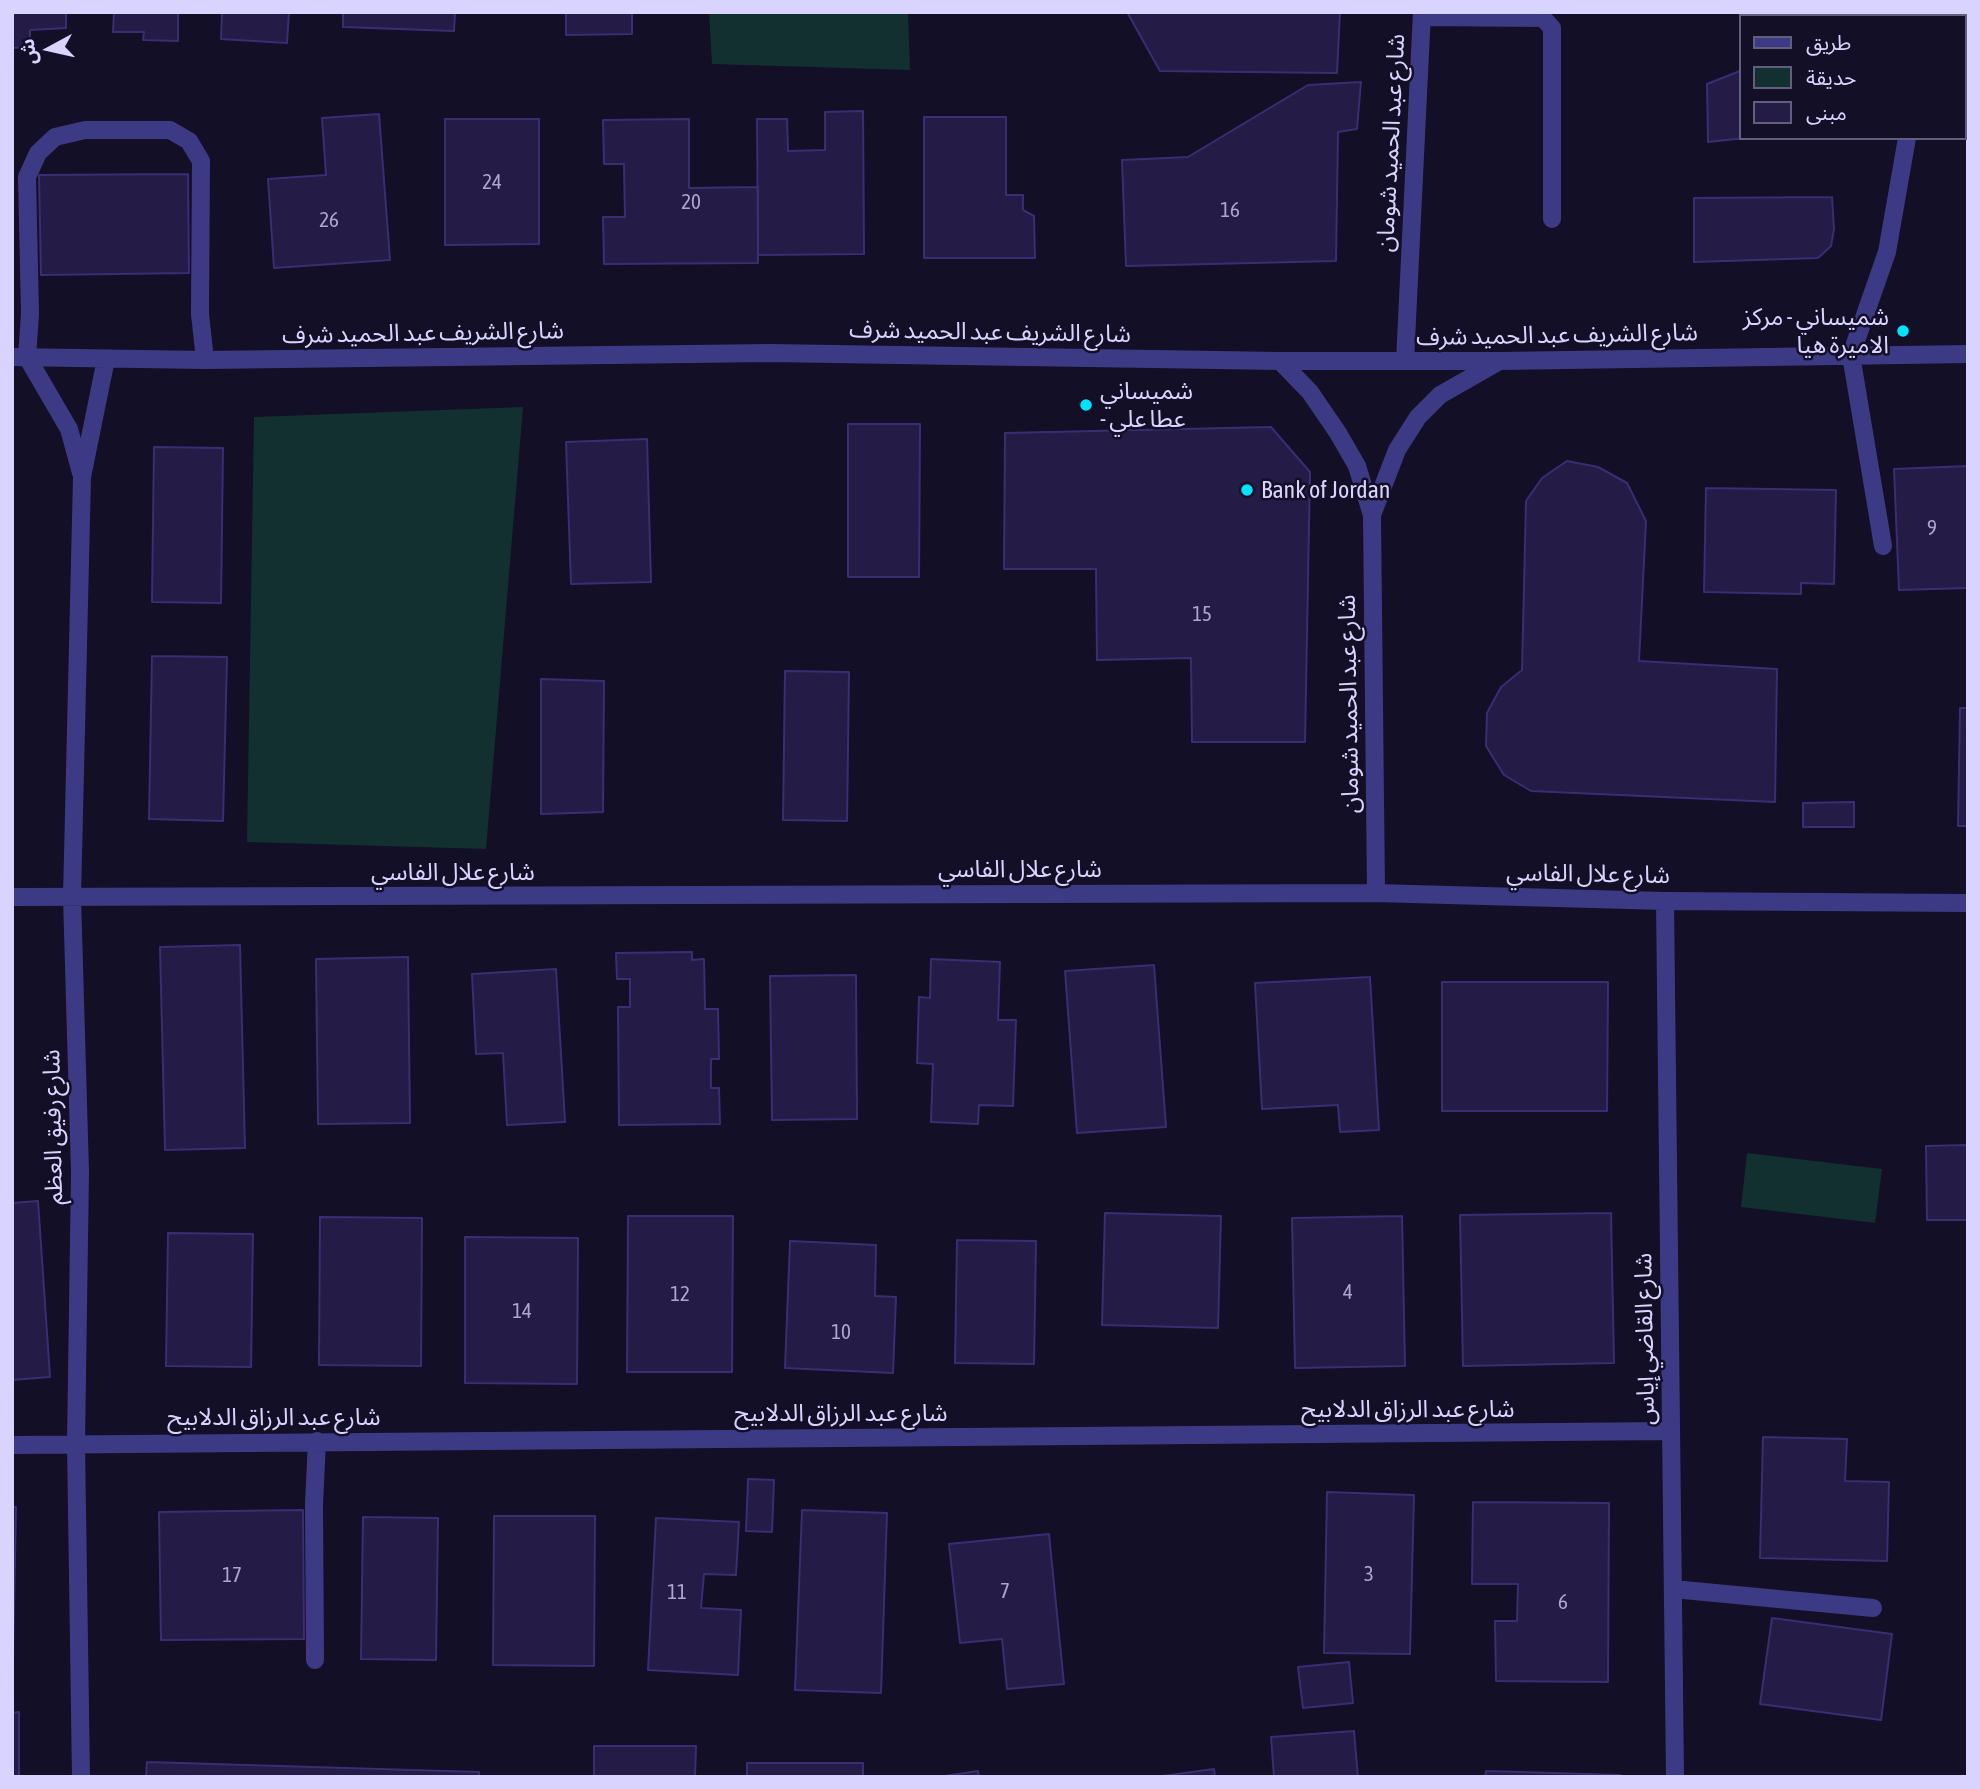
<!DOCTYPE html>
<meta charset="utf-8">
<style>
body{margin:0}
#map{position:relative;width:1980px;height:1789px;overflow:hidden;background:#130f26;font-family:"Asap Condensed","Noto Sans Arabic",sans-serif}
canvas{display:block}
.frame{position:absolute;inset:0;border:14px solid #d9d4ff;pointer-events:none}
.legend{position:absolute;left:1739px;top:14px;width:228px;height:126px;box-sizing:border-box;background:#130f26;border:2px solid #625e7d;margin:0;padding:9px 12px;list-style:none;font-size:21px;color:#d9d4ff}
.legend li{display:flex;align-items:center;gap:14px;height:35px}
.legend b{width:35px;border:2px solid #625e7d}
.north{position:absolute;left:14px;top:14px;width:70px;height:70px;-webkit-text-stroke:5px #130f26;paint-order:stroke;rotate:262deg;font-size:19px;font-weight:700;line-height:28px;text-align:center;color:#d9d4ff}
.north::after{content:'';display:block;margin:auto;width:24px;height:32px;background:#d9d4ff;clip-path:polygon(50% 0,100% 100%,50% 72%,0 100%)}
</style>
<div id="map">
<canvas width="1980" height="1789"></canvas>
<div class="frame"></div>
<ul class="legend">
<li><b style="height:9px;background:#3d3a85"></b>طريق</li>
<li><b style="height:19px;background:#12302f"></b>حديقة</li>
<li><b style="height:19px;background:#241b47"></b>مبنى</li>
</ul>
<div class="north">ش</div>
</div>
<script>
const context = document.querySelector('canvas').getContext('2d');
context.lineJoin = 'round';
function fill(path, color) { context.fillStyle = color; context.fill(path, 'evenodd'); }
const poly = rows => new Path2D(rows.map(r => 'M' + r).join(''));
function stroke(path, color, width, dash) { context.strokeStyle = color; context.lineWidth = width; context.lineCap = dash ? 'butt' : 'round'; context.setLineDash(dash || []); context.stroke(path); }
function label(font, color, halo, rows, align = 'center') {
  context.font = font + ' "Asap Condensed","Noto Sans Arabic",sans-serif'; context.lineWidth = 5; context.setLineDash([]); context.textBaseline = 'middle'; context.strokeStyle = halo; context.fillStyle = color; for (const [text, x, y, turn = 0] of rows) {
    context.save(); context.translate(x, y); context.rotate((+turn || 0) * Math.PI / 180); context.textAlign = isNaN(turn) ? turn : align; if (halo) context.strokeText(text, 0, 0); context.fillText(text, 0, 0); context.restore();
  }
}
fill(poly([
 [709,12,908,12,910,70,712,64],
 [523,407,486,849,247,842,254,417],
 [1747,1153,1882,1169,1875,1223,1741,1207]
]), '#12302f');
const building = poly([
 [12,12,66,12,66,28,30,30,30,47,12,48,12,12],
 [114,12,178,12,178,41,143,40,144,32,113,32,114,12],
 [222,12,289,12,287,43,221,39,222,12],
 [343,12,455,12,454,31,343,27,343,12],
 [566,12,632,12,632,34,566,35,566,12],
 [1127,12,1340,12,1337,73,1160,71,1127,12],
 [1740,71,1740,138,1745,138,1708,142,1707,84,1740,71],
 [1361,82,1357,129,1338,132,1336,261,1126,266,1122,160,1188,157,1308,85,1361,82],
 [863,111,864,254,758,255,757,119,787,119,788,151,825,150,825,112,863,111],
 [379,114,390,260,274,268,268,179,326,175,322,118,379,114],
 [924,117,1006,117,1006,195,1023,195,1023,210,1034,216,1035,258,924,258,924,117],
 [445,119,539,119,539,244,445,245,445,119],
 [689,119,689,188,758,187,758,263,604,264,603,217,625,217,624,164,604,164,603,120,689,119],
 [188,174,189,273,41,275,39,175,188,174],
 [1832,197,1834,229,1831,246,1818,258,1694,262,1694,198,1832,197],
 [848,424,920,424,919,577,848,577,848,424],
 [1271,427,1310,472,1305,742,1192,742,1191,658,1097,660,1096,569,1004,569,1005,433,1271,427],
 [647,439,651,582,571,584,566,442,647,439],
 [154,447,223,448,221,603,152,602,154,447],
 [1567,461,1598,467,1627,483,1646,521,1639,661,1777,669,1775,802,1531,791,1504,775,1486,746,1487,713,1501,687,1522,670,1526,501,1542,478,1567,461],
 [1968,466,1968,588,1899,590,1894,469,1968,466],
 [1706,488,1836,490,1834,584,1801,583,1801,594,1704,592,1706,488],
 [152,656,227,657,223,821,149,819,152,656],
 [785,671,849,672,847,821,783,820,785,671],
 [541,679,604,681,603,812,541,814,541,679],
 [1960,708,1968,708,1968,826,1958,826,1960,708],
 [1854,802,1854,827,1803,827,1803,803,1854,802],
 [240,945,245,1148,165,1150,160,947,240,945],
 [692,952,692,960,704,959,705,1009,718,1009,719,1059,711,1059,711,1088,719,1088,720,1124,619,1125,618,1007,630,1007,630,979,617,979,616,953,692,952],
 [408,957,410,1123,318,1124,316,959,408,957],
 [931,959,1000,962,998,1020,1016,1020,1013,1106,979,1105,978,1124,931,1122,933,1064,917,1063,919,997,930,998,931,959],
 [1154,965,1166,1127,1077,1133,1065,971,1154,965],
 [556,969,565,1122,507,1125,503,1053,476,1054,472,974,556,969],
 [856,975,857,1119,772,1120,770,976,856,975],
 [1370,977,1379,1130,1340,1132,1338,1105,1262,1109,1255,983,1370,977],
 [1442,982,1608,982,1607,1111,1442,1111,1442,982],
 [1968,1145,1968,1220,1927,1220,1926,1146,1968,1145],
 [38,1201,50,1377,12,1380,12,1203,38,1201],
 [1105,1213,1221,1216,1218,1328,1102,1325,1105,1213],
 [1611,1213,1614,1363,1463,1366,1460,1215,1611,1213],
 [628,1216,733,1216,732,1372,627,1372,628,1216],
 [1402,1216,1405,1366,1295,1368,1292,1218,1402,1216],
 [320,1217,422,1218,421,1366,319,1365,320,1217],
 [168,1233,253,1234,251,1367,166,1366,168,1233],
 [465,1237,578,1238,577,1384,465,1383,465,1237],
 [957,1240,1036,1241,1034,1364,955,1363,957,1240],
 [790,1241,876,1245,875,1296,896,1297,893,1373,785,1368,790,1241],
 [1763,1437,1847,1439,1845,1481,1889,1482,1887,1561,1760,1558,1763,1437],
 [748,1479,774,1480,772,1532,746,1531,748,1479],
 [1327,1492,1414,1495,1410,1654,1324,1653,1327,1492],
 [1473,1502,1609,1503,1608,1682,1496,1681,1495,1621,1517,1621,1518,1584,1472,1584,1473,1502],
 [12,1507,16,1507,13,1658,12,1658,12,1507],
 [303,1510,304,1639,161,1640,159,1512,303,1510],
 [802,1510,887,1513,881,1693,795,1690,802,1510],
 [494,1516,595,1516,594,1666,493,1665,494,1516],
 [363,1517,438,1518,436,1660,361,1659,363,1517],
 [656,1518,739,1522,736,1575,704,1574,701,1608,741,1610,738,1675,648,1670,656,1518],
 [1049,1534,1064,1684,1007,1689,1002,1639,960,1643,949,1544,1049,1534],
 [1772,1618,1892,1634,1881,1720,1760,1704,1772,1618],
 [1349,1662,1353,1703,1303,1708,1298,1667,1349,1662],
 [19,1712,19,1777,12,1777,12,1713,19,1712],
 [1354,1731,1358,1777,1274,1777,1271,1737,1354,1731],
 [594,1746,696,1746,695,1777,594,1777,594,1746],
 [147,1762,479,1772,479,1777,146,1777,147,1762],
 [747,1763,863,1763,863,1777,747,1777,747,1763],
 [1214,1769,1215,1777,1155,1777,1214,1769],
 [978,1771,979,1777,938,1777,978,1771],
 [1486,1771,1620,1775,1620,1777,1485,1777,1486,1771]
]);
fill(building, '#241b47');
stroke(building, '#3b2d73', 2);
stroke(poly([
 [1914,16,1914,12],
 [1422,17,1543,18,1552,28,1552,219],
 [12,357,205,360,770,353,1280,361,1500,361,1968,354],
 [1280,361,1310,392,1338,433,1357,466,1372,515,1376,893],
 [1405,361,1422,12],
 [81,473,69,429,27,357,30,314,27,177,38,153,55,137,85,130,170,130,189,141,201,161,200,314,205,360],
 [1372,515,1397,450,1418,417,1440,395,1498,362],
 [1883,546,1851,355,1887,252,1907,138],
 [12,897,1376,893,1665,901,1968,903],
 [1665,901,1675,1777],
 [12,1445,1671,1431],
 [1673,1589,1873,1608],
 [315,1660,314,1504,317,1441],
 [81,1777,76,1443,80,1172,72,897,82,477,106,359]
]), '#3d3a85', 18);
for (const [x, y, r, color] of [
 [1903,331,7,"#00e5ff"],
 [1086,405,7,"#00e5ff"],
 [1247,490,7,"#00e5ff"]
]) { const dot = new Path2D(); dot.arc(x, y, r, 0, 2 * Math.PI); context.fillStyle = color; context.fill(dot); stroke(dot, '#130f26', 2.5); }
label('21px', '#aca6d1', null, [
 ["24",492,182],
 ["20",691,202],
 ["16",1230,210],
 ["26",329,220],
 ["9",1932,528],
 ["15",1202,614],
 ["4",1348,1292],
 ["12",680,1294],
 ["14",522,1311],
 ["10",841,1332],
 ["3",1369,1574],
 ["17",232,1575],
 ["7",1005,1591],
 ["11",677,1592],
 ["6",1563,1602]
]);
label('24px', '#d9d4ff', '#130f26', [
 ["شارع عبد الحميد شومان",1391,143,-87],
 ["شارع الشريف عبد الحميد شرف",990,332,1],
 ["شارع الشريف عبد الحميد شرف",423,333,-1],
 ["شارع الشريف عبد الحميد شرف",1557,335,-1],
 ["شارع عبد الحميد شومان",1349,704,-91],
 ["شارع علال الفاسي",1020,869],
 ["شارع علال الفاسي",453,872],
 ["شارع علال الفاسي",1588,874,1],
 ["شارع رفيق العظم",53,1127,-91],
 ["شارع القاضي إياس",1645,1339,-91],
 ["شارع عبد الرزاق الدلابيح",1408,1409],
 ["شارع عبد الرزاق الدلابيح",841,1413],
 ["شارع عبد الرزاق الدلابيح",274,1417]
]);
label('24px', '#d9d4ff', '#130f26', [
 ["شميساني - مركز",1889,317,"right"],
 ["الاميرة هيا",1889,345,"right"],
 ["شميساني",1100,391],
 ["- عطا علي",1100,419],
 ["Bank of Jordan",1261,490]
], 'left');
</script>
